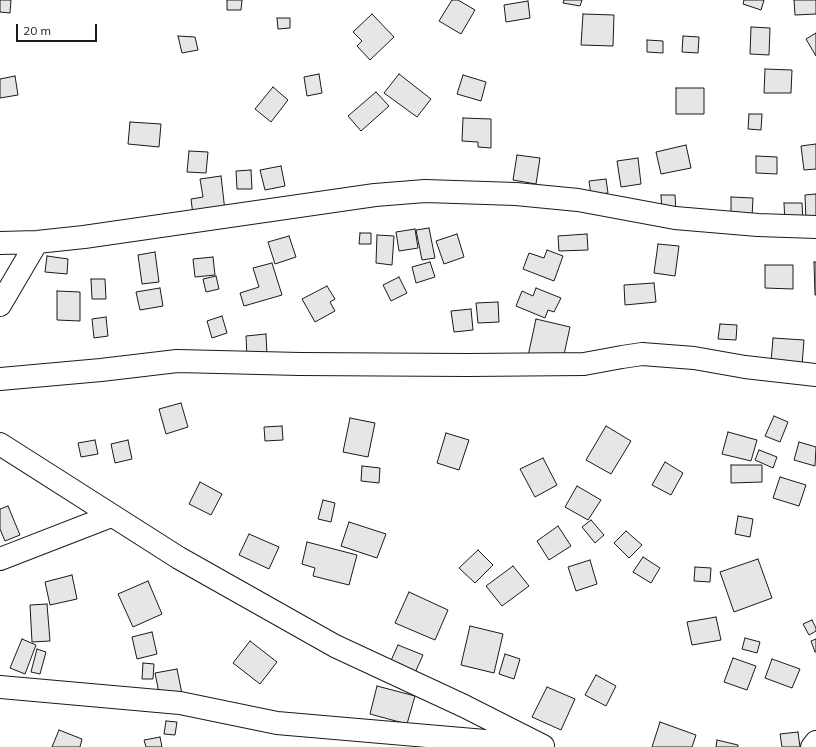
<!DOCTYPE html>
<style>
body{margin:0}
#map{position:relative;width:816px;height:747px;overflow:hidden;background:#fff;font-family:Mulish,sans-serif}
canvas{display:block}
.scale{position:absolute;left:16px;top:24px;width:81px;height:18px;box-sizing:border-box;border:2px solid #1a1a1a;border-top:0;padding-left:5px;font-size:12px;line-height:14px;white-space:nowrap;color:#1a1a1a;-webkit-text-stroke:3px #fff;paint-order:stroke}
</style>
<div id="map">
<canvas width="816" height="747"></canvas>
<div class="scale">20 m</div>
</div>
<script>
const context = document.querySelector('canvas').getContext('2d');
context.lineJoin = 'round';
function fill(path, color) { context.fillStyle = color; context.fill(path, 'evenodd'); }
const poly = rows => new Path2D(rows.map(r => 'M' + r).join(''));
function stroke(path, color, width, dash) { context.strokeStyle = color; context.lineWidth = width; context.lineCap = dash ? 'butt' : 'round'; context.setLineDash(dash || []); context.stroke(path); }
const building = poly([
 [0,0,11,0,10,13,0,12,0,0],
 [227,0,242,0,241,10,227,10,227,0],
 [452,0,458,0,475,10,461,34,439,21,452,0],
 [564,0,582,0,580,6,563,3,564,0],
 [744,0,764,0,761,10,743,4,744,0],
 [794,0,816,0,816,14,795,15,794,0],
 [528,1,530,18,506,22,504,5,528,1],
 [372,14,394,37,370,60,357,46,362,41,353,32,372,14],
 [583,14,614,15,613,46,581,45,583,14],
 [277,18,290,18,290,28,278,29,277,18],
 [751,27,770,28,769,55,750,54,751,27],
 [816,33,816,56,806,39,816,33],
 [178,36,195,37,198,50,182,53,178,36],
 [683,36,699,37,698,53,682,52,683,36],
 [647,40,663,41,663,53,647,52,647,40],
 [765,69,792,70,791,93,764,93,765,69],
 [319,74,322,93,307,96,304,77,319,74],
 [399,74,431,99,417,117,384,93,399,74],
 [463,75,486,82,481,101,457,94,463,75],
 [15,76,18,95,0,98,0,79,15,76],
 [273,87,288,100,271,122,255,109,273,87],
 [676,88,704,88,704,114,676,114,676,88],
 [376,92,389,106,361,131,348,116,376,92],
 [749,114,762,114,761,130,748,129,749,114],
 [463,118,491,119,491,148,478,147,478,142,462,141,463,118],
 [130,122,161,124,159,147,128,144,130,122],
 [816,144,816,169,804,170,801,146,816,144],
 [686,145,691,168,661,174,656,152,686,145],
 [189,151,208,152,206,173,187,172,189,151],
 [517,155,540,158,536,184,513,180,517,155],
 [756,156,777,157,777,174,756,173,756,156],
 [638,158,641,184,621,187,617,161,638,158],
 [281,166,285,186,265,190,260,170,281,166],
 [251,170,252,189,237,189,236,171,251,170],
 [221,176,225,211,193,215,191,199,203,197,200,179,221,176],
 [606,179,608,193,591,195,589,181,606,179],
 [816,194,816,220,806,221,805,195,816,194],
 [661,195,675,195,676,211,662,212,661,195],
 [731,197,753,198,752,217,731,216,731,197],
 [784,203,802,203,803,222,785,223,784,203],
 [429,228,435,258,422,260,416,230,429,228],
 [415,229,418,248,399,251,396,232,415,229],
 [360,233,371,233,371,244,359,244,360,233],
 [457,234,464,257,444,264,436,241,457,234],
 [587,234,588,250,559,251,558,236,587,234],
 [377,235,394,236,392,265,376,263,377,235],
 [289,236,296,257,275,264,268,242,289,236],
 [658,244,679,246,675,276,654,273,658,244],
 [547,250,563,256,554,281,523,269,529,253,544,258,547,250],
 [155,252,159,282,142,284,138,255,155,252],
 [47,256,68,259,67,274,45,272,47,256],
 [213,257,215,275,195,277,193,259,213,257],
 [430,262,435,277,416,283,412,267,430,262],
 [814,262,816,262,816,295,815,295,814,262],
 [272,263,282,295,244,306,240,293,259,287,253,268,272,263],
 [765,265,793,265,793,289,765,288,765,265],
 [216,276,219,289,206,292,203,279,216,276],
 [399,277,407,293,391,301,383,285,399,277],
 [91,279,105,279,106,299,92,299,91,279],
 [654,283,656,302,625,305,624,285,654,283],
 [327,286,335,299,330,302,335,311,315,322,302,299,327,286],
 [160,288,163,306,140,310,136,292,160,288],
 [536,288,561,298,554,312,548,310,545,318,516,306,522,291,533,296,536,288],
 [57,291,80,292,80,321,57,320,57,291],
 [498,302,499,322,478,323,476,303,498,302],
 [471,309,473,330,454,332,451,311,471,309],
 [222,316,227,333,212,338,207,321,222,316],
 [106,317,108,336,94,338,92,319,106,317],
 [536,319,570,327,562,364,528,356,536,319],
 [720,324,737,325,736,340,718,339,720,324],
 [266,334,267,355,247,357,246,336,266,334],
 [773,338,804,340,802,365,771,362,773,338],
 [181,403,188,427,166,434,159,409,181,403],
 [774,416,788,422,780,442,765,436,774,416],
 [350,418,375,423,368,457,343,452,350,418],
 [282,426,283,440,265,441,264,427,282,426],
 [606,426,631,441,611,474,586,460,606,426],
 [728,432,757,440,751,461,722,454,728,432],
 [446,433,469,440,459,470,437,463,446,433],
 [95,440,98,454,81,457,78,443,95,440],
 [128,440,132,459,115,463,111,444,128,440],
 [799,442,816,447,815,466,794,460,799,442],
 [759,450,777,457,773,468,755,460,759,450],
 [543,458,557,485,535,497,520,469,543,458],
 [665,462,683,473,671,495,652,485,665,462],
 [731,465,762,465,762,482,731,483,731,465],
 [362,466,380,468,379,483,361,481,362,466],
 [780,477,806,485,799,506,773,498,780,477],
 [200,482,222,494,211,515,189,504,200,482],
 [577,486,601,500,588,520,565,507,577,486],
 [323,500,335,503,331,522,318,519,323,500],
 [8,506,20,535,5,541,0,529,0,509,8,506],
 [738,516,753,519,750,537,735,534,738,516],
 [591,520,604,535,595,543,582,527,591,520],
 [349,522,386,534,377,558,341,546,349,522],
 [558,526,571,546,549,560,537,541,558,526],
 [626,531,642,545,629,558,614,543,626,531],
 [249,534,279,547,269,569,239,555,249,534],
 [307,542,357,555,349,585,313,576,315,568,302,564,307,542],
 [478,550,493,565,475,583,459,568,478,550],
 [643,557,660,568,651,583,633,572,643,557],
 [758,559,772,598,734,612,720,572,758,559],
 [590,560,597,584,576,591,568,567,590,560],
 [513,566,529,586,502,606,486,586,513,566],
 [695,567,711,568,710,582,694,581,695,567],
 [72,575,77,599,50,605,45,582,72,575],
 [148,581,162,614,133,627,118,594,148,581],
 [409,592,448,610,435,640,395,623,409,592],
 [47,604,50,641,32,642,30,605,47,604],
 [716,617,721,640,692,645,687,622,716,617],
 [812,620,816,628,816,631,809,635,803,624,812,620],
 [470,626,503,634,494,673,461,665,470,626],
 [152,632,157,654,137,659,132,637,152,632],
 [745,638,760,642,757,653,742,649,745,638],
 [22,639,36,645,25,674,10,668,22,639],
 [816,639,816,652,815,652,811,641,816,639],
 [250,641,277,662,260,684,233,663,250,641],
 [398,645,423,655,414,675,389,665,398,645],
 [37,649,46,652,40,674,31,672,37,649],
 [505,654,520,659,514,679,499,674,505,654],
 [733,658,756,666,747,690,724,682,733,658],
 [772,659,800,669,792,688,765,678,772,659],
 [143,663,154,664,153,679,142,679,143,663],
 [177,669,182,694,160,698,155,673,177,669],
 [596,675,616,686,606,706,585,695,596,675],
 [377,686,415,696,407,724,370,714,377,686],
 [547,687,575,699,561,730,532,717,547,687],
 [166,721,177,722,175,735,164,734,166,721],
 [660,722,696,735,692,747,652,747,660,722],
 [59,730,82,739,80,747,52,747,59,730],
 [798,732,800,747,782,747,780,734,798,732],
 [160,737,162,747,146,747,144,740,160,737],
 [717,740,738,745,738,747,716,747,717,740]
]);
fill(building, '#e6e6e6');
stroke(building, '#1a1a1a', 1);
const minor = poly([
 [0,243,37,242,84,237,375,195,425,191,516,194,578,200,675,218,758,225,816,227],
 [0,305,37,242],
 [0,379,101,370,177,361,300,364,467,365,584,364,622,357,642,354,694,358,745,367,816,375],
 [0,444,179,558,335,646,464,706,543,746],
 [0,559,111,516],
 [0,687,180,703,277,723,531,745],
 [812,747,816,742]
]);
stroke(minor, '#1a1a1a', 24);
stroke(minor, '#fff', 22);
</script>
